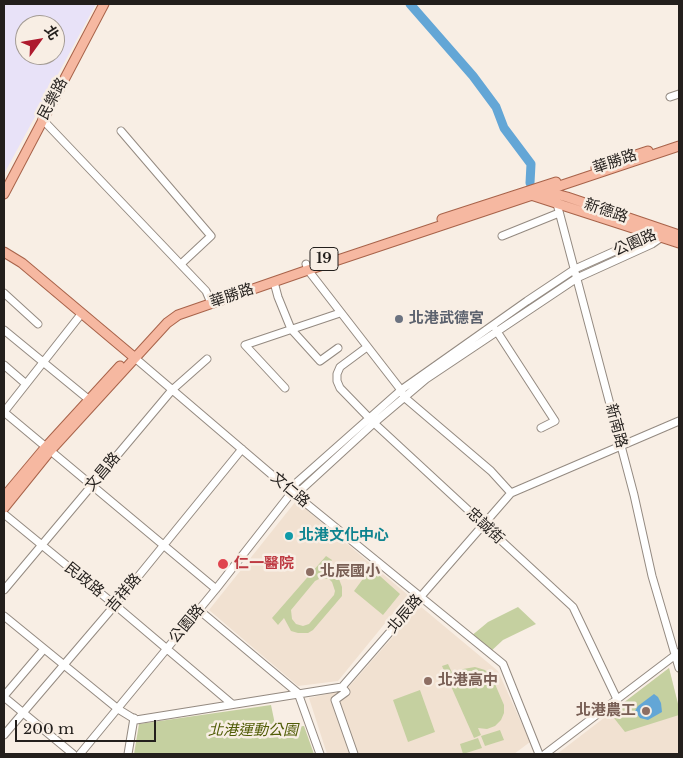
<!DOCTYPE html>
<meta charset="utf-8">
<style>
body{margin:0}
#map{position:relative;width:683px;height:758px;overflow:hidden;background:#f8eee4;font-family:"Libre Baskerville","Noto Sans TC",serif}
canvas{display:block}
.frame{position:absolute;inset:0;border:5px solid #231f1c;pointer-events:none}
.north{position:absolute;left:15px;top:15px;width:50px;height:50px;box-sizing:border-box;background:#f8eee4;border:1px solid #a39b94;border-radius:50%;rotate:58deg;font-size:14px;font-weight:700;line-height:20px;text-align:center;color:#231f1c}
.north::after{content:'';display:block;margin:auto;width:18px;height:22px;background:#ae1a2e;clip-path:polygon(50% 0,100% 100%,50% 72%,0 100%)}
.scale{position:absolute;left:15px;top:720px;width:141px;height:22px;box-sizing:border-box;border:2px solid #231f1c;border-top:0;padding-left:6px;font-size:15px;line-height:18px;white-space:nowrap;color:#231f1c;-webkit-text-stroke:4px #f8eee4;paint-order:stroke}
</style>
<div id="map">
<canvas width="683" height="758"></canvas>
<div class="frame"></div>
<div class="north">北</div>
<div class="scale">200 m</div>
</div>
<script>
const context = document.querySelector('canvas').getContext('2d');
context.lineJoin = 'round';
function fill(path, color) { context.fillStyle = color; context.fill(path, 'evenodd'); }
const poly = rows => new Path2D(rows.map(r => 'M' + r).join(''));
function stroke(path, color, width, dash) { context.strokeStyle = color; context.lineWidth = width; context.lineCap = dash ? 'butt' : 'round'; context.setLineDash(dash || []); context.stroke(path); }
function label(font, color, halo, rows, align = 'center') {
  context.font = font + ' "Libre Baskerville","Noto Sans TC",serif'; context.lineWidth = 5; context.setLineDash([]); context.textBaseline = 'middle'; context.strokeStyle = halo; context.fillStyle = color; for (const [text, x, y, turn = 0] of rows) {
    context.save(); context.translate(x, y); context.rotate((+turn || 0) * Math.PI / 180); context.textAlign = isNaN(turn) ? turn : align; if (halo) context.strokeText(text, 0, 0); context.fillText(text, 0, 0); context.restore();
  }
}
fill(poly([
 [296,501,408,595,338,681,298,686,209,610],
 [420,606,498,671,530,742,514,754,327,754,309,698,346,690],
 [669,668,679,708,679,754,557,754]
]), '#f1e1d1');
fill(poly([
 [4,4,96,4,4,174],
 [25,25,55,25,55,55,25,55]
]), '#e8e2f8');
fill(poly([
 [326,556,332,560,323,571,330,572,339,579,342,587,342,596,313,630,308,633,298,633,291,631,284,618,278,625,272,618],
 [321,578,329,579,332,582,335,591,334,595,309,624,303,626,296,624,292,619,291,610,315,581],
 [371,568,400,594,383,615,354,591],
 [518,607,536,624,503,640,489,653,470,637,488,622],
 [448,664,455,679,463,669,475,667,485,670,492,677,504,705,504,713,501,720,495,726,487,729,478,728,481,735,474,738,442,666],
 [669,668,679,708,679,715,625,732,610,713],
 [420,690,435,732,408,742,393,700],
 [271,705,276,729,304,726,314,754,134,754,139,724],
 [500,730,504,740,485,746,481,736],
 [478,738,482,748,463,754,460,744]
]), '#c5d0a0');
fill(poly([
 [654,694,658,697,661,703,662,712,648,720,640,718,635,711,638,706]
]), '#63a6d6');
stroke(poly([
 [410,4,473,76,496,107,504,128,531,164,530,183]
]), '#63a6d6', 9);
const minor = poly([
 [670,97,679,94],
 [42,119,206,291,211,303],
 [121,131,211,236,181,264],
 [556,200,634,495,652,576,679,668],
 [502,236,559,213],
 [306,264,308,270,401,390,404,397,491,471,511,493],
 [274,282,278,297,291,329,320,361,338,348],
 [4,293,38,324],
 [4,330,93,403],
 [496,330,555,421,541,428],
 [367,347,340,367,337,374,337,381,340,388,374,423,573,607,617,699],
 [135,358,292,492,503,664,539,754],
 [4,365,26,384],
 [285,388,245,345,340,313],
 [4,412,216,589],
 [4,412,82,313],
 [292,492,302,489,374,423,426,379,577,278,652,244,662,237,662,234],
 [4,514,115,605,232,704],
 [4,590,172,390,207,359],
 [199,610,298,693,320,754],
 [4,616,118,709,136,720,342,687,511,493,679,421],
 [342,687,346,692,335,700,354,754],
 [4,696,44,649],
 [4,697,73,754],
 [4,735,115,605,242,449],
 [80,754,216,589,292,492,296,483,401,390,527,301,575,269,653,234],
 [128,754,134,718],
 [545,754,678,653]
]);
const major = poly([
 [596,168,648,151],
 [545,191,567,197,679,235],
 [4,194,104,4],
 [534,196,679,243],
 [442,219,556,182],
 [4,252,22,263,135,358],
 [4,497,45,448,120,366],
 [4,508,50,451,167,323,178,315,308,270,679,146]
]);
stroke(minor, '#948a81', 9);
stroke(major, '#a8634a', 11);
stroke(minor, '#fff', 7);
stroke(major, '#f6b8a1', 9);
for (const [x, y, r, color] of [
 [399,319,5,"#6b7280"],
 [289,536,5,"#0f9aa8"],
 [223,564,6,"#e0444e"],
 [310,572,5,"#8d6e63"],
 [428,681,5,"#8d6e63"],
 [646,711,5,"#8d6e63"]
]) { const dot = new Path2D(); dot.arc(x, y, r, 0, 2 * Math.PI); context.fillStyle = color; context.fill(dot); stroke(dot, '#f8eee4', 2); }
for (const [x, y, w] of [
 [324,259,28]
]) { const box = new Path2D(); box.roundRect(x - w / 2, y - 11.5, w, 23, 4); context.fillStyle = '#f8eee4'; context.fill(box); stroke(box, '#231f1c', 1); }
label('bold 14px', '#231f1c', null, [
 ["19",324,259]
]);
label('15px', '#231f1c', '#f8eee4', [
 ["民樂路",53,99,-62],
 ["華勝路",615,162,-19],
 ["新德路",606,211,19],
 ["公園路",635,243,-23],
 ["華勝路",232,296,-19],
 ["新南路",616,426,75],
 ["文昌路",103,472,-50],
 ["文仁路",290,490,40],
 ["忠誠街",485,526,43],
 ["民政路",84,580,39],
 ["吉祥路",124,593,-50],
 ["北辰路",405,614,-49],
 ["公園路",187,624,-50]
]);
label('bold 15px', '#5b616d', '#f8eee4', [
 ["北港武德宮",409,319]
], 'left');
label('bold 15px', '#0d838f', '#f8eee4', [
 ["北港文化中心",299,536]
], 'left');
label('bold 15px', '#be3a42', '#f8eee4', [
 ["仁一醫院",234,564]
], 'left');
label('bold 15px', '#785e54', '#f8eee4', [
 ["北辰國小",320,572],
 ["北港高中",438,681],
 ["北港農工",636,711,"right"]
], 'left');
label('italic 15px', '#515d07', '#f8eee4', [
 ["北港運動公園",253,731]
]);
</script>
